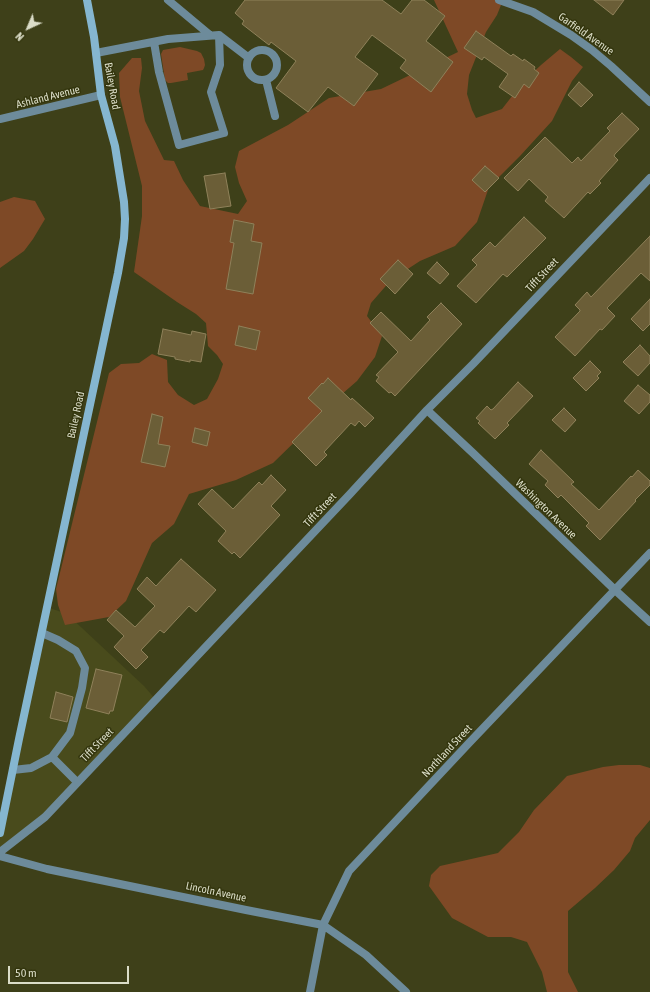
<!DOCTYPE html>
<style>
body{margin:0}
#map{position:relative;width:650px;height:992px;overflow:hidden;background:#3e4019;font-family:"Asap Condensed",sans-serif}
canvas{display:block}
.north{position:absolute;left:8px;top:8px;width:40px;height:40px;-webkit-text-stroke:3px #34360e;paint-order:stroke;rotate:224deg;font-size:11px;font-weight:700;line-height:16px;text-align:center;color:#dbddc8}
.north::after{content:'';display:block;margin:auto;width:14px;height:18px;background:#dbddc8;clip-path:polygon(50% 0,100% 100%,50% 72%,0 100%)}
.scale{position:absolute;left:8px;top:966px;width:121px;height:18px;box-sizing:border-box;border:2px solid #dbddc8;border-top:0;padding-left:5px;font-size:12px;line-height:14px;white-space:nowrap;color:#dbddc8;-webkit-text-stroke:3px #34360e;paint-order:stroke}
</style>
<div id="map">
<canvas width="650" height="992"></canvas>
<div class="north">N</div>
<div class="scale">50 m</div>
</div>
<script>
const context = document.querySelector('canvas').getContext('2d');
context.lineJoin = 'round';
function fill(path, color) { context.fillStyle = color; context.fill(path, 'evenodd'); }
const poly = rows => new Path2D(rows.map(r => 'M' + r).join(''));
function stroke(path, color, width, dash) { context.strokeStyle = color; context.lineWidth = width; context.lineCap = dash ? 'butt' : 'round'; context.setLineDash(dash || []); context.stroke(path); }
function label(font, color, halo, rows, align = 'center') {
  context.font = font + ' "Asap Condensed",sans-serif'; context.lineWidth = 3; context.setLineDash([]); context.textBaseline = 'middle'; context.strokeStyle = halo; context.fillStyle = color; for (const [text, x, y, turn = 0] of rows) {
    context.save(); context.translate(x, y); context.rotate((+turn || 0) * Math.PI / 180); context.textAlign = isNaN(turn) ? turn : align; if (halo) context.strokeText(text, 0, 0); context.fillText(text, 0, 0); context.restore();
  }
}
fill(poly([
 [47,607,67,614,144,686,156,700,45,817,0,852,0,818]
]), '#494b1c');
fill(poly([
 [434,0,503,0,497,15,486,32,469,75,467,94,472,110,476,118,502,109,523,82,541,65,560,49,571,57,583,67,572,81,552,121,520,156,489,187,477,222,455,246,420,261,391,280,371,303,367,316,382,336,375,357,357,381,334,401,309,428,273,463,236,480,189,494,174,524,152,543,126,601,109,617,65,625,58,605,56,589,109,373,121,364,139,363,152,354,167,360,168,382,178,395,194,405,207,399,218,379,223,364,217,355,208,346,206,323,196,314,177,302,134,272,142,216,142,186,120,97,119,73,132,58,141,58,142,68,139,91,145,121,164,160,174,161,183,180,200,206,238,214,247,201,239,183,235,167,239,151,288,125,329,98,381,89,458,52],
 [180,47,197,51,201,53,204,59,205,65,204,68,203,70,187,73,188,80,171,83,168,83,165,80,161,54,163,50],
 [14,197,35,201,45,219,33,239,24,251,0,268,0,202],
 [619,765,640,765,650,768,650,820,635,838,630,851,614,870,595,888,568,911,568,972,578,992,547,992,542,972,527,942,511,937,488,937,452,918,429,886,431,875,440,866,498,853,519,832,534,810,567,776,603,767]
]), '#7e4926');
const building = poly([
 [245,0,382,0,401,14,412,0,424,0,445,16,426,41,453,62,431,92,400,68,406,60,372,35,355,57,378,74,354,106,328,87,308,112,276,88,296,61,271,42,269,45,242,24,244,21,235,13,245,0],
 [594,0,624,0,613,15,594,0],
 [476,31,511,56,513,54,523,61,524,59,535,67,534,69,539,73,529,88,524,84,515,98,499,87,508,74,484,57,482,60,464,48,476,31],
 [579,82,593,95,581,107,568,95,579,82],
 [622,113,639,129,615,154,614,156,618,160,599,181,601,183,590,194,588,192,564,218,545,201,548,197,529,179,518,191,504,178,545,137,572,163,578,157,581,161,610,131,607,128,622,113],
 [485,166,499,178,485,192,472,180,485,166],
 [225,173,231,206,210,209,204,176,225,173],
 [524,217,546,238,507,277,503,274,476,303,457,286,477,265,472,260,490,242,495,247,524,217],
 [234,220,254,224,251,241,262,243,253,294,226,289,234,243,230,242,234,220],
 [650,236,650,281,641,273,607,308,615,316,602,330,600,329,575,356,555,337,580,311,580,310,575,305,587,292,591,297,650,236],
 [398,260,413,274,395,294,380,279,398,260],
 [437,262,449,274,440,284,427,273,437,262],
 [650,299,650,324,643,331,631,319,650,299],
 [441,303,462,324,395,396,391,392,389,393,376,381,379,377,376,375,398,352,370,323,381,312,411,341,430,320,427,317,441,303],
 [239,326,260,331,256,350,235,345,239,326],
 [163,329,191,335,192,331,206,334,201,362,190,360,190,362,175,359,175,357,158,354,163,329],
 [640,345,650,356,650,363,638,376,623,362,640,345],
 [590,361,601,372,597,376,599,378,586,391,573,378,590,361],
 [328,378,351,400,352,398,374,418,365,427,359,421,355,426,351,423,324,452,327,455,316,466,292,442,322,411,308,398,322,383,323,384,328,378],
 [518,382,533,396,507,423,509,425,495,439,478,423,480,421,476,418,487,406,491,410,493,409,518,382],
 [638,385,650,395,650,402,639,414,624,401,638,385],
 [564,408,576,420,565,432,552,420,564,408],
 [152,414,163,417,158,444,170,446,165,467,141,462,152,414],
 [195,428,210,432,207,446,192,442,195,428],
 [541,450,574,482,571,484,599,510,631,476,632,477,638,470,650,481,650,485,635,500,636,501,600,540,586,526,589,523,561,495,558,498,545,485,548,481,529,464,541,450],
 [271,475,286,490,271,506,280,515,240,558,234,552,232,554,218,541,226,531,198,504,212,489,233,509,259,482,262,485,271,475],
 [181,559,216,590,196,612,189,606,164,633,160,630,141,650,148,657,136,669,114,647,124,636,107,620,116,610,135,627,155,606,137,589,147,577,156,586,181,559],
 [96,669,122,675,113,711,110,711,109,714,86,708,96,669],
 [56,692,73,697,67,722,50,718,56,692]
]);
fill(building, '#6b5e37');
stroke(building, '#8f815a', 1);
stroke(poly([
 [168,0,210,35],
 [154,42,159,72,179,145,224,133,211,92,220,65,219,35],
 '247 65a15 15 0 1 1 30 0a15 15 0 1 1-30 0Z',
 [96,53,168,39,219,35,249,58],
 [266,80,275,116],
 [52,757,77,782],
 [13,770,31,768,52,757,70,733,82,688,85,668,76,651,58,640,42,633]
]), '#6d8b9b', 8);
stroke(poly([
 [499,0,533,12,571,35,592,50,611,66,650,102],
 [0,119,101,95],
 [427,410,474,454,615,590,650,622],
 [0,852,45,817,350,494,427,410,473,364,650,178],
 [0,856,47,869,246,910,323,925,366,955,406,992],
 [310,992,323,925,349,871,469,743,650,553]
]), '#6d8b9b', 8);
stroke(poly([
 [0,833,19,739,118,273,124,238,125,219,124,202,115,146,101,95,94,37,87,0]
]), '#85b6d0', 8);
label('11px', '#dbddc8', '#34360e', [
 ["Garfield Avenue",586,34,35],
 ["Bailey Road",112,86,80],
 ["Ashland Avenue",48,97,-14],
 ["Tifft Street",542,275,-47],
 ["Bailey Road",76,415,-78],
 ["Washington Avenue",546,509,44],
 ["Tifft Street",320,510,-47],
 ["Tifft Street",97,745,-46],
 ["Northland Street",447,751,-47],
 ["Lincoln Avenue",216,892,12]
]);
</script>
